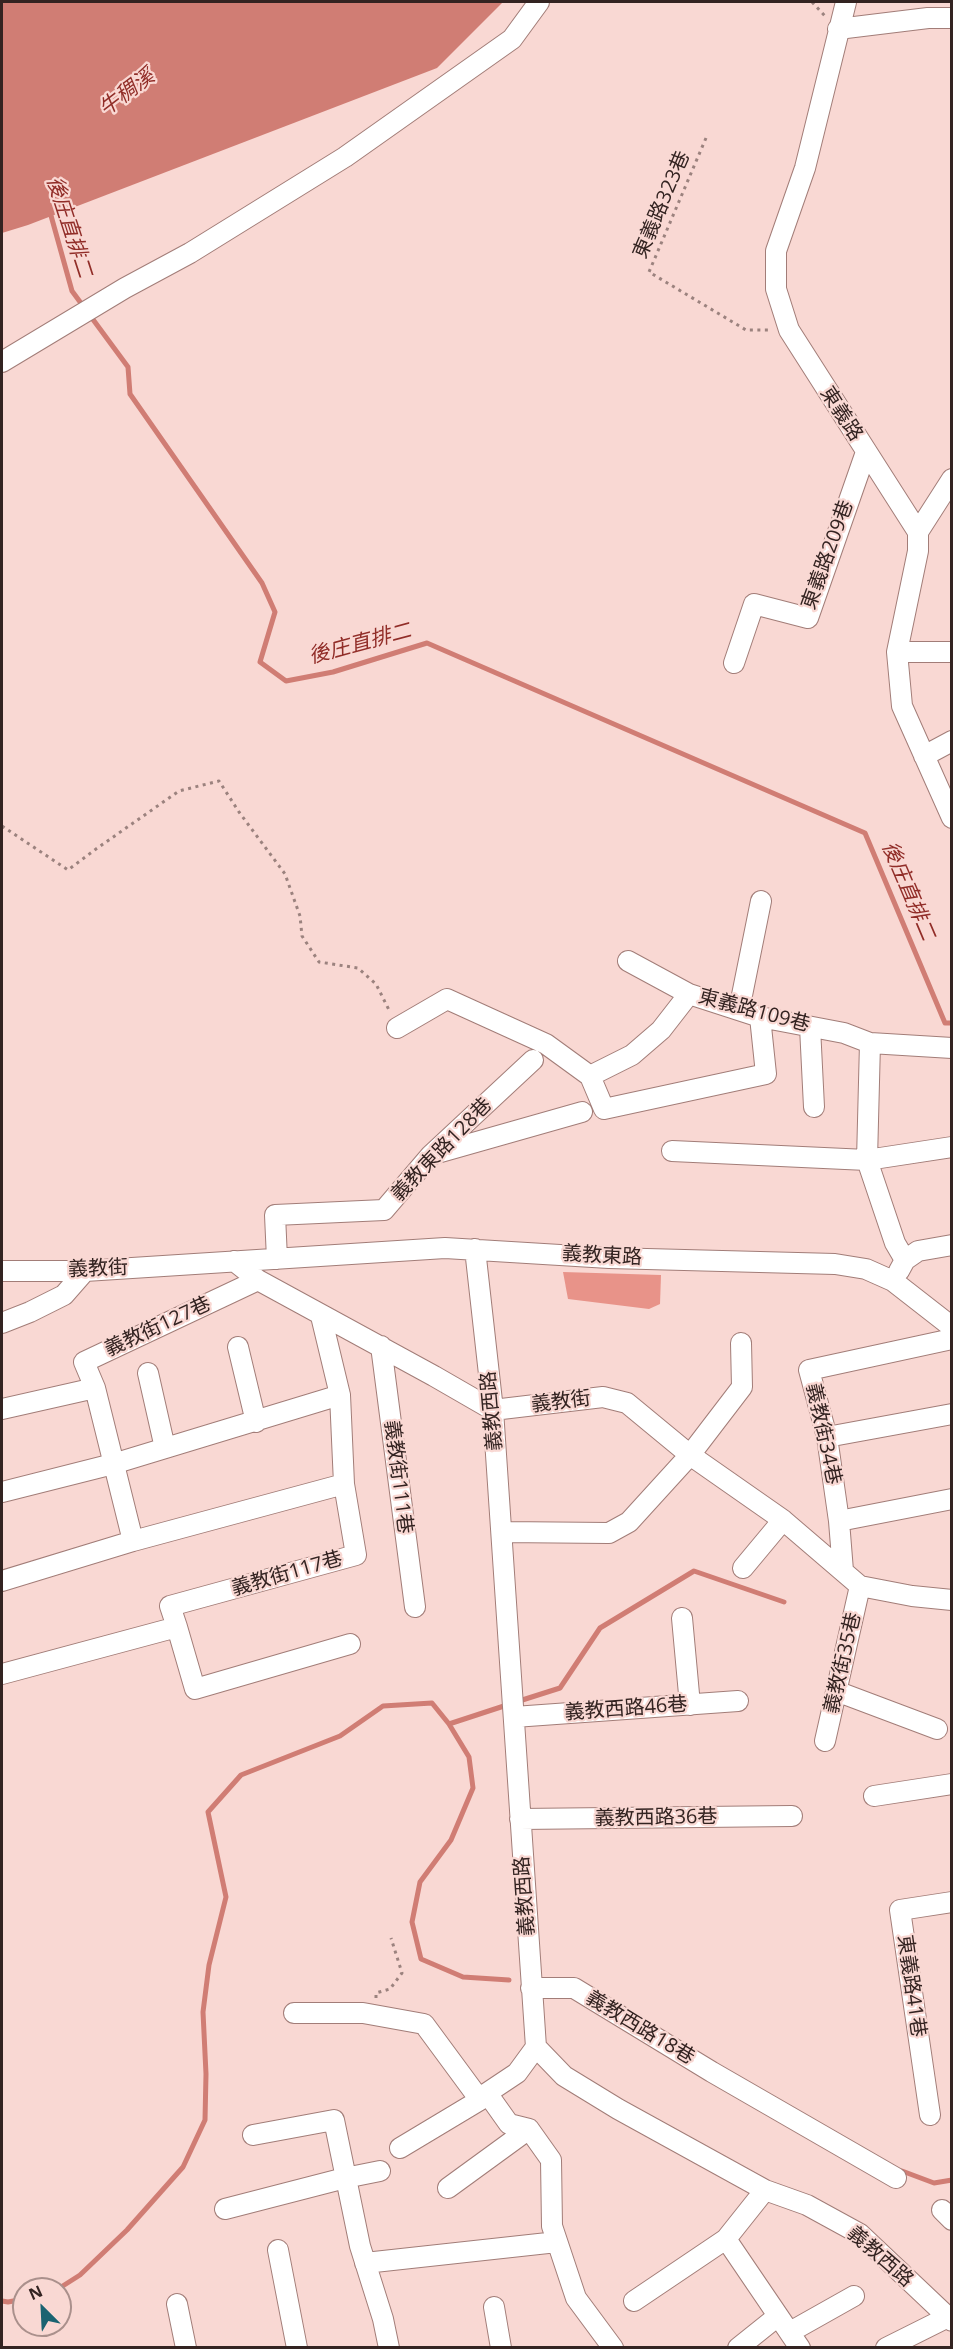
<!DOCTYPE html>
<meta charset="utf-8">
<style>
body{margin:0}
#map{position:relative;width:953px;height:2349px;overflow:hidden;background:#f9d8d3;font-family:"Open Sans",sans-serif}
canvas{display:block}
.frame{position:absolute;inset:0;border:3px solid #332321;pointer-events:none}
.north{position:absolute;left:12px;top:2277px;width:60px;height:60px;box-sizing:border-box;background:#f9d8d3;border:2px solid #aa908c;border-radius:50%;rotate:336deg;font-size:16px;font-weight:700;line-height:24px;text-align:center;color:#332321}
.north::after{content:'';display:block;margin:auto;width:21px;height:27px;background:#1a6371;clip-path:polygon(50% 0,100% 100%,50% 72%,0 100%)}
</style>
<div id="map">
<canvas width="953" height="2349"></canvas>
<div class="frame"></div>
<div class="north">N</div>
</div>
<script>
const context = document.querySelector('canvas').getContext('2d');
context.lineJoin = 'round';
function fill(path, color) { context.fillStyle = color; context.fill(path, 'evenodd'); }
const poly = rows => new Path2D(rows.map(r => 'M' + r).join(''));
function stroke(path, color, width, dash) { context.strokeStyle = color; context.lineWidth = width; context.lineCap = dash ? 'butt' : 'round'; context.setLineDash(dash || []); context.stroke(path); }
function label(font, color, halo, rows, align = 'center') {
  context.font = font + ' "Open Sans","Noto Sans TC",sans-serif'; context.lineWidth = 4.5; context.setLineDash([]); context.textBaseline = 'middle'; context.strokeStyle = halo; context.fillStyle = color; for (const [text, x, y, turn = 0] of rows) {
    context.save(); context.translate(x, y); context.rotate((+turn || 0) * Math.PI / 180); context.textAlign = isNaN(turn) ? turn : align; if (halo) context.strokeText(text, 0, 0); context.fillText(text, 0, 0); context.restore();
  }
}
fill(poly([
 [563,1272,661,1275,660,1304,649,1309,568,1299]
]), '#e89389');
fill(poly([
 [2,2,503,2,437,68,28,225,2,233]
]), '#d07d74');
stroke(poly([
 [50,212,72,291,128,367,130,394,262,583,275,612,260,662,286,681,333,672,427,643,865,833,945,1023,952,1023],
 [516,1702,560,1688,600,1628,694,1571,784,1602],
 [449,1724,507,1705],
 [902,2171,934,2183,952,2180],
 [58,2289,80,2275,127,2230,183,2167,205,2120,206,2074,203,2012,209,1965,226,1897,208,1812,241,1775,340,1736,383,1706,432,1703,449,1724,469,1757,473,1788,451,1840,420,1882,412,1922,421,1959,463,1977,509,1980],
 [2,2301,8,2302,24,2299]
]), '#d07d74', 5);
const minor = poly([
 [846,2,805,168,776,251,776,289,789,330,918,532,918,551,897,652,902,706,952,818],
 [838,29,928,18,952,18],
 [2,362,125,288,190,253,345,157,512,39,539,2],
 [918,532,952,479],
 [897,652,952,652],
 [734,663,754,604,808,618,866,452],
 [924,756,952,741],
 [628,961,689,994],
 [739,1010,761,901],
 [810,1027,814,1107],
 [397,1028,447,999,546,1044,590,1076,632,1055,661,1030,689,994,760,1017,844,1033,870,1043,952,1048],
 [870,1043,867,1160,952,1147],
 [590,1076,604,1109,766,1074,760,1017],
 [672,1151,867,1160,895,1243,905,1260],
 [434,1154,582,1112],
 [475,1249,493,1410,536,2047,564,2076,618,2109,765,2190,807,2205,860,2234,952,2321],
 [277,1259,275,1215,384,1210,431,1155,533,1060],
 [234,1261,258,1280,434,1376,493,1410,603,1397,627,1403,690,1455,783,1520,860,1586,912,1596,952,1600],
 [2,1271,85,1271,445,1248,609,1258,835,1264,866,1269,893,1281,952,1327],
 [899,1271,905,1260,918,1251,952,1245],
 [2,1323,30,1312,64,1295,85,1271],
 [381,1346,415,1607],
 [238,1347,256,1422],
 [148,1373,165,1448],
 [2,1409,95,1388],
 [827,1437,952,1414],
 [2,1492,113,1464,340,1395],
 [839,1521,952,1499],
 [502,1532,609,1533,629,1522,690,1455,742,1387,741,1343],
 [133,1541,344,1484,340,1395,321,1316],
 [743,1568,783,1520],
 [843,1571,839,1521,827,1437,809,1370,952,1339],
 [2,1581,133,1541,95,1388,84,1362,258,1280],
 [682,1618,690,1705],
 [177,1627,195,1689,350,1644],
 [2,1674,177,1627,170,1606,356,1555,344,1484],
 [836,1691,937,1729],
 [514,1717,738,1701],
 [825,1741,860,1586],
 [874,1796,952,1784],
 [520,1819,792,1816],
 [531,1988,574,1988,712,2072,896,2178],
 [294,2013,363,2013,424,2024,480,2100,487,2093,517,2073,536,2047],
 [487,2093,509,2124,529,2129,551,2160,552,2226,576,2298,613,2348],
 [930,2115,900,1910,952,1902],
 [253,2135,334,2120,360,2246,383,2319,389,2348],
 [400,2148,480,2100],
 [448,2188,529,2129],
 [765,2190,726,2239,800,2348],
 [225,2209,345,2178,380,2171],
 [942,2210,952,2220],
 [278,2250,297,2348],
 [365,2263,557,2242],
 [634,2301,726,2239],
 [177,2304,186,2348],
 [494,2307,501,2348],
 [790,2332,854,2296],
 [738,2348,778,2316],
 [886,2348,952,2315]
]);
stroke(minor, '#a27d78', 22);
stroke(poly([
 [812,2,825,16],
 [706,138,649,272,746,330,769,330],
 [2,826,68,870,96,849,179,791,219,781,239,812,285,874,300,916,302,936,319,962,358,968,376,984,390,1012],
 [376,1998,376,1993,390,1989,402,1973,391,1938]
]), '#9b827e', 3, [3, 4.5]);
stroke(minor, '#fff', 20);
label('20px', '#332321', '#f9d8d3', [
 ["東義路323巷",662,205,-67],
 ["東義路",841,414,57],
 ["東義路209巷",828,555,-70],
 ["東義路109巷",754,1011,15],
 ["義教東路128巷",442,1150,-46],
 ["義教東路",602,1256,3],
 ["義教街",98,1269,-2],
 ["義教街127巷",158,1327,-25],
 ["義教街",561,1402,-7],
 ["義教西路",492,1411,-95],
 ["義教街34巷",823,1434,78],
 ["義教街111巷",398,1477,83],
 ["義教街117巷",287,1574,-16],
 ["義教街35巷",843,1663,-77],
 ["義教西路46巷",626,1709,-4],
 ["義教西路36巷",656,1818,-1],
 ["義教西路",525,1896,-94],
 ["東義路41巷",911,1986,82],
 ["義教西路18巷",640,2028,31],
 ["義教西路",880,2257,41]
]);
label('italic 21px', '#912d28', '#f9d8d3', [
 ["牛稠溪",127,93,-37],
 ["後庄直排二",69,227,72],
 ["後庄直排二",360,644,-15],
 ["後庄直排二",908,891,67]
]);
</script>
